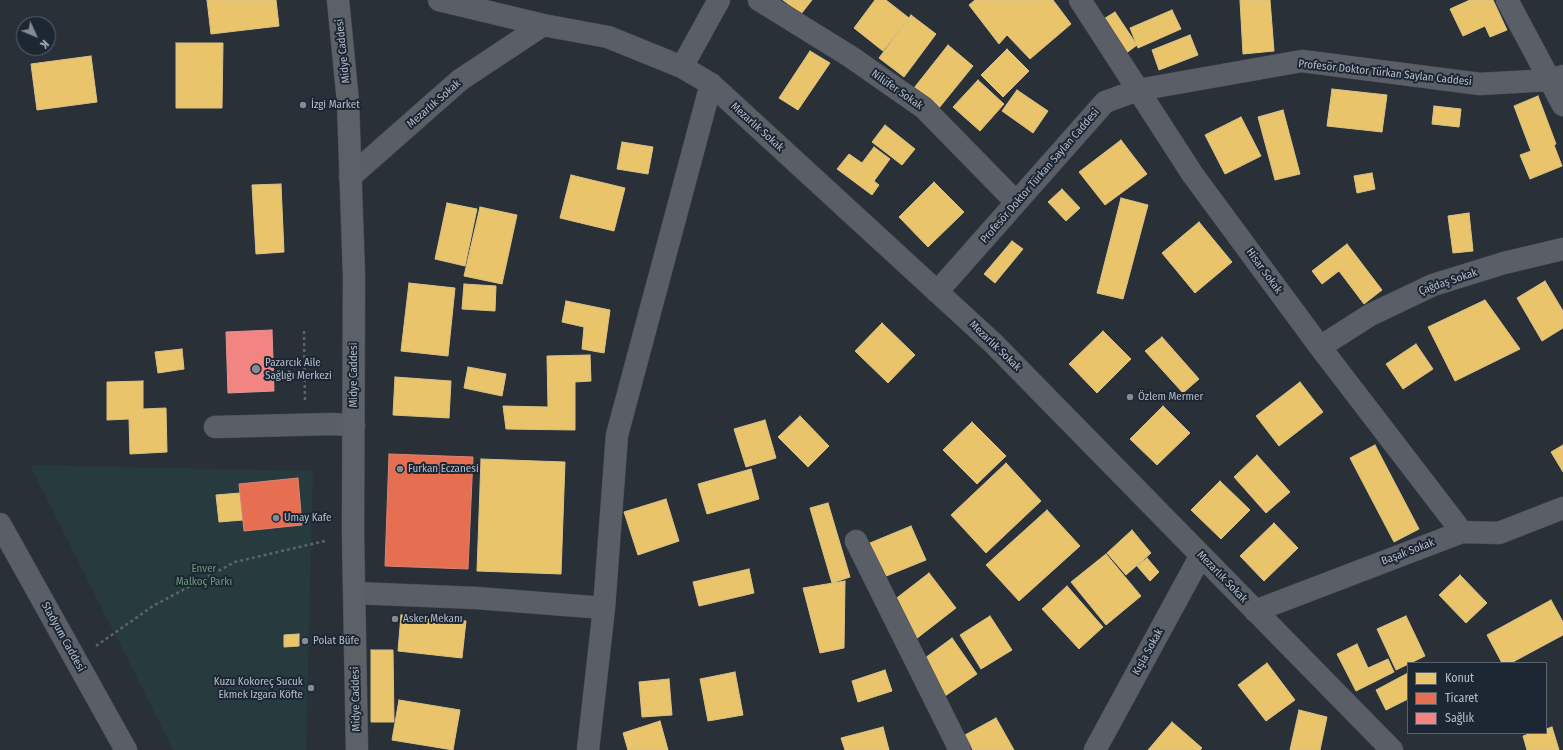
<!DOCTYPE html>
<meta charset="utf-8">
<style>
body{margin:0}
#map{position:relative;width:1563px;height:750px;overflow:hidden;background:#2a3038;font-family:"Fira Sans Condensed",sans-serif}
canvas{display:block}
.legend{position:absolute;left:1407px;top:662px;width:140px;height:72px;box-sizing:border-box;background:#1d2633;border:1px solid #59626f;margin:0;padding:5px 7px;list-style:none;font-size:12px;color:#b4bcc9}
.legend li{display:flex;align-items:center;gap:8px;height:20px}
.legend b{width:20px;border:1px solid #59626f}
.north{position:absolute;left:16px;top:16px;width:40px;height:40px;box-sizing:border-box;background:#1d2633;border:1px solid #59626f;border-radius:50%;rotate:134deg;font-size:11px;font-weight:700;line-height:16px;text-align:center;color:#b4bcc9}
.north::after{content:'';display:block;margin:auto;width:14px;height:18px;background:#848b96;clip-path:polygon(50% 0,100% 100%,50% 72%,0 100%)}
</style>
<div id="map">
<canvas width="1563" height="750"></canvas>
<ul class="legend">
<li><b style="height:11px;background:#e9c46a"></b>Konut</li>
<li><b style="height:11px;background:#e76f51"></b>Ticaret</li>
<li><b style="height:11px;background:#f28482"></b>Sağlık</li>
</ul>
<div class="north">K</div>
</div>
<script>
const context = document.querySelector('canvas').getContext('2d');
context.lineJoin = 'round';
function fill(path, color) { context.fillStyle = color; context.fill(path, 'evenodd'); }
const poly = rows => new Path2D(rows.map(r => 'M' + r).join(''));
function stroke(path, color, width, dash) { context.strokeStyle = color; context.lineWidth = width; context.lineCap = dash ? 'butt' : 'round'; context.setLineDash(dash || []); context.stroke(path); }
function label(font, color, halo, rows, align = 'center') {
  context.font = font + ' "Fira Sans Condensed",sans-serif'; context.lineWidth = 4; context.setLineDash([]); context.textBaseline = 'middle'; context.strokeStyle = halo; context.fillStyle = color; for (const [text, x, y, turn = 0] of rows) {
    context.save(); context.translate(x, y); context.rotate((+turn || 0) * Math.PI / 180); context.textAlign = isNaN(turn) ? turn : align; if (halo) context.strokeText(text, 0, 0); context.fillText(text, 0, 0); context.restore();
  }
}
fill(poly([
 [30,465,313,471,306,750,173,750]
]), '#273a3e');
const homes = poly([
 [207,0,276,0,279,26,211,34,207,0],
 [783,0,812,0,801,14,783,0],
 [875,0,886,0,909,18,883,51,854,28,875,0],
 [975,0,1053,0,1071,24,1030,59,1007,35,999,44,969,5,975,0],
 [1240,0,1270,0,1274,51,1243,54,1240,0],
 [1470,0,1493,0,1507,30,1490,37,1485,26,1463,36,1450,9,1470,0],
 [1172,10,1181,29,1138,48,1130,28,1172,10],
 [1115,12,1137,45,1125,54,1102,20,1115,12],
 [911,15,936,34,904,77,879,58,911,15],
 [1190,35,1198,55,1159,70,1152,50,1190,35],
 [176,43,223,43,222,108,176,108,176,43],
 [948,45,973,66,939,108,914,88,948,45],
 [1007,49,1029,71,1003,97,981,75,1007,49],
 [810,51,830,63,798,110,779,98,810,51],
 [91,56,97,102,37,110,31,64,91,56],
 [978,80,1004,104,980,131,953,107,978,80],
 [1332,89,1387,95,1382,132,1327,126,1332,89],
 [1017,90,1048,111,1033,133,1002,111,1017,90],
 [1538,96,1556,144,1554,145,1562,166,1530,179,1520,155,1531,151,1514,106,1538,96],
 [1434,106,1461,109,1459,127,1432,124,1434,106],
 [1283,110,1300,174,1275,180,1258,117,1283,110],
 [1241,117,1261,156,1225,174,1205,135,1241,117],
 [885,125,915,149,902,165,872,142,885,125],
 [1121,140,1147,174,1105,205,1079,172,1121,140],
 [622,142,653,147,648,174,617,169,622,142],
 [874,147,890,159,874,181,879,185,872,195,837,169,849,154,862,163,874,147],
 [1372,173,1375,189,1357,193,1354,176,1372,173],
 [571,175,625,188,614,231,560,218,571,175],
 [934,182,964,212,928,247,899,217,934,182],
 [281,184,284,252,256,254,252,185,281,184],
 [1062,189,1080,208,1066,221,1048,202,1062,189],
 [1121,198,1148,205,1123,299,1097,293,1121,198],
 [447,203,477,209,465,266,435,259,447,203],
 [480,207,517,215,502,284,464,276,480,207],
 [1469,213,1473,251,1453,253,1448,216,1469,213],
 [1199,222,1232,262,1195,293,1162,253,1199,222],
 [1012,241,1023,249,995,283,984,274,1012,241],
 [1347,244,1382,290,1364,304,1339,271,1322,284,1312,271,1347,244],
 [1545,281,1563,311,1563,328,1542,341,1517,298,1545,281],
 [409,283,455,288,448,356,401,351,409,283],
 [464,284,496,286,495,311,462,309,464,284],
 [1485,300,1520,349,1455,381,1428,327,1485,300],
 [566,301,610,310,604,353,582,349,584,327,562,322,566,301],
 [882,323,915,355,888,383,855,351,882,323],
 [1103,331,1131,359,1097,393,1069,364,1103,331],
 [1162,337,1199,379,1183,393,1145,351,1162,337],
 [1416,344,1433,369,1403,389,1386,364,1416,344],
 [182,349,184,369,158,373,155,352,182,349],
 [590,355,591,381,575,382,575,430,506,429,503,406,548,407,547,356,590,355],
 [468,367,506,374,502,396,464,388,468,367],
 [395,377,451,381,449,418,393,415,395,377],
 [143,381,143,409,166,408,167,452,130,454,129,419,107,420,107,382,143,381],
 [1300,382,1323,412,1279,446,1256,416,1300,382],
 [1163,406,1190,433,1157,465,1130,439,1163,406],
 [800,416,829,446,808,467,778,437,800,416],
 [765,420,776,458,746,467,734,429,765,420],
 [972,422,1006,456,977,484,943,450,972,422],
 [1375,445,1419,529,1394,542,1350,458,1375,445],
 [1563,445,1563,472,1551,452,1563,445],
 [1257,455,1290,492,1266,513,1234,477,1257,455],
 [481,459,565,462,561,574,477,571,481,459],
 [1006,463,1041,501,986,553,951,515,1006,463],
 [751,469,759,499,707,514,698,484,751,469],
 [1220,481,1250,510,1221,539,1191,510,1220,481],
 [240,493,243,520,219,522,216,495,240,493],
 [666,499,679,541,638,555,624,512,666,499],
 [828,503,850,577,832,583,810,508,828,503],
 [1047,510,1080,546,1019,601,986,565,1047,510],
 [1274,523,1298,548,1264,581,1240,556,1274,523],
 [911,526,926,560,879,579,865,545,911,526],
 [1132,530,1151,553,1126,575,1107,553,1132,530],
 [1106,554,1141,596,1106,625,1071,582,1106,554],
 [1147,558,1159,572,1150,581,1137,566,1147,558],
 [749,569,754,593,699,606,693,582,749,569],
 [929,573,956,608,916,639,889,604,929,573],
 [1460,575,1487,603,1466,623,1439,595,1460,575],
 [845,581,844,648,820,653,803,588,845,581],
 [1067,586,1103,627,1079,649,1042,609,1067,586],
 [1551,600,1563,622,1563,635,1511,663,1502,663,1487,635,1551,600],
 [401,615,466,621,462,658,398,651,401,615],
 [990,616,1012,650,981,669,960,635,990,616],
 [1406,616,1425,656,1396,670,1377,629,1406,616],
 [299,634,299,646,284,647,284,635,299,634],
 [952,638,977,674,945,696,921,661,952,638],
 [1357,644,1368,668,1388,659,1394,672,1356,691,1337,654,1357,644],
 [371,650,393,650,394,722,371,722,371,650],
 [1267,663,1295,700,1266,721,1238,685,1267,663],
 [885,670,892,691,858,702,852,681,885,670],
 [735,672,743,715,708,721,700,679,735,672],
 [1408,673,1408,699,1386,710,1376,690,1408,673],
 [669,679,672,715,642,717,639,682,669,679],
 [399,700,460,710,453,750,392,740,399,700],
 [1299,710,1327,717,1320,750,1290,750,1299,710],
 [996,718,1014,750,973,750,965,735,996,718],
 [660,721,668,750,628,750,623,733,660,721],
 [1172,722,1202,748,1200,750,1148,750,1172,722],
 [883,727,889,750,845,750,841,738,883,727],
 [1552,727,1559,750,1527,750,1523,736,1532,733,1546,733,1546,729,1552,727]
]);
fill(homes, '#e9c46a');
stroke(homes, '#d9c286', 1);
const shops = poly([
 [389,454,473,457,468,569,385,566,389,454],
 [298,478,302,525,244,531,239,484,298,478]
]);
fill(shops, '#e76f51');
stroke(shops, '#d88675', 1);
const health = poly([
 [272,330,274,391,228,393,226,332,272,330]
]);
fill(health, '#f28482');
stroke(health, '#df9597', 1);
const minor = poly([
 [439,0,543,25,608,37,682,67,711,84,993,343,1392,750],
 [759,0,851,57,924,108,1016,202],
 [1080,0,1193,175,1320,347,1462,532],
 [1507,0,1563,105],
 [682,67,719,0],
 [350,177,460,80,543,25],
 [937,292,1105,102,1138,90,1302,61,1480,84,1550,80,1563,76],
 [1320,347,1370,315,1433,285,1504,263,1563,249],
 [215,427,331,424,354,425],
 [0,524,126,750],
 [856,541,960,750],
 [355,593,476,598,604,608],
 [1255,611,1462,532,1499,533,1563,508],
 [588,750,604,608,617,435,711,84],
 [1095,750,1201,555]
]);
const major = poly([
 [338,0,348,102,354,276,353,534,357,750]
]);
stroke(minor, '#484c53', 23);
stroke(major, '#484c55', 23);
stroke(poly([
 [304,331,305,401],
 [96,646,153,606,235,562,325,541]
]), '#5d636a', 2.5, [3, 3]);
stroke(minor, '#5a5e66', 22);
stroke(major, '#5c6168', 22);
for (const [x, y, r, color] of [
 [303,105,4,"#848b96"],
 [256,369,5,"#848b96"],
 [1130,397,4,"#848b96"],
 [400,469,4,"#848b96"],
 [276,518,4,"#848b96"],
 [395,619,4,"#848b96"],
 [305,641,4,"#848b96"],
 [311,688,4,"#848b96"]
]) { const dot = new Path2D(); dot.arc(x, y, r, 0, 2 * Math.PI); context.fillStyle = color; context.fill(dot); stroke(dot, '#1d2633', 1.5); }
label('11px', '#b4bcc9', '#1d2633', [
 ["Midye Caddesi",343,51,-96],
 ["Profesör Doktor Türkan Saylan Caddesi",1385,73,6],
 ["Nilüfer Sokak",897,90,35],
 ["Mezarlık Sokak",434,104,-41],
 ["Mezarlık Sokak",757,127,42],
 ["Profesör Doktor Türkan Saylan Caddesi",1040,176,-49],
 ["Hisar Sokak",1264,271,54],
 ["Çağdaş Sokak",1448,282,-19],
 ["Mezarlık Sokak",995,346,44],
 ["Midye Caddesi",354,375,-90],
 ["Başak Sokak",1408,552,-21],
 ["Mezarlık Sokak",1222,577,46],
 ["Stadyum Caddesi",63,637,61],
 ["Kışla Sokak",1148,652,-61],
 ["Midye Caddesi",356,699,-91]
]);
label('11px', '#b4bcc9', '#1d2633', [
 ["İzgi Market",311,105],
 ["Pazarcık Aile",265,363],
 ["Sağlığı Merkezi",265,376],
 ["Özlem Mermer",1138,397],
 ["Furkan Eczanesi",408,469],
 ["Umay Kafe",284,518],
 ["Asker Mekanı",403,619],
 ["Polat Büfe",313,641],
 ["Kuzu Kokoreç Sucuk",303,682,"right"],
 ["Ekmek Izgara Köfte",303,695,"right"]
], 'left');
label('11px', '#6b9a76', '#1d2633', [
 ["Enver",204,569],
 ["Malkoç Parkı",204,582]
]);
</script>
